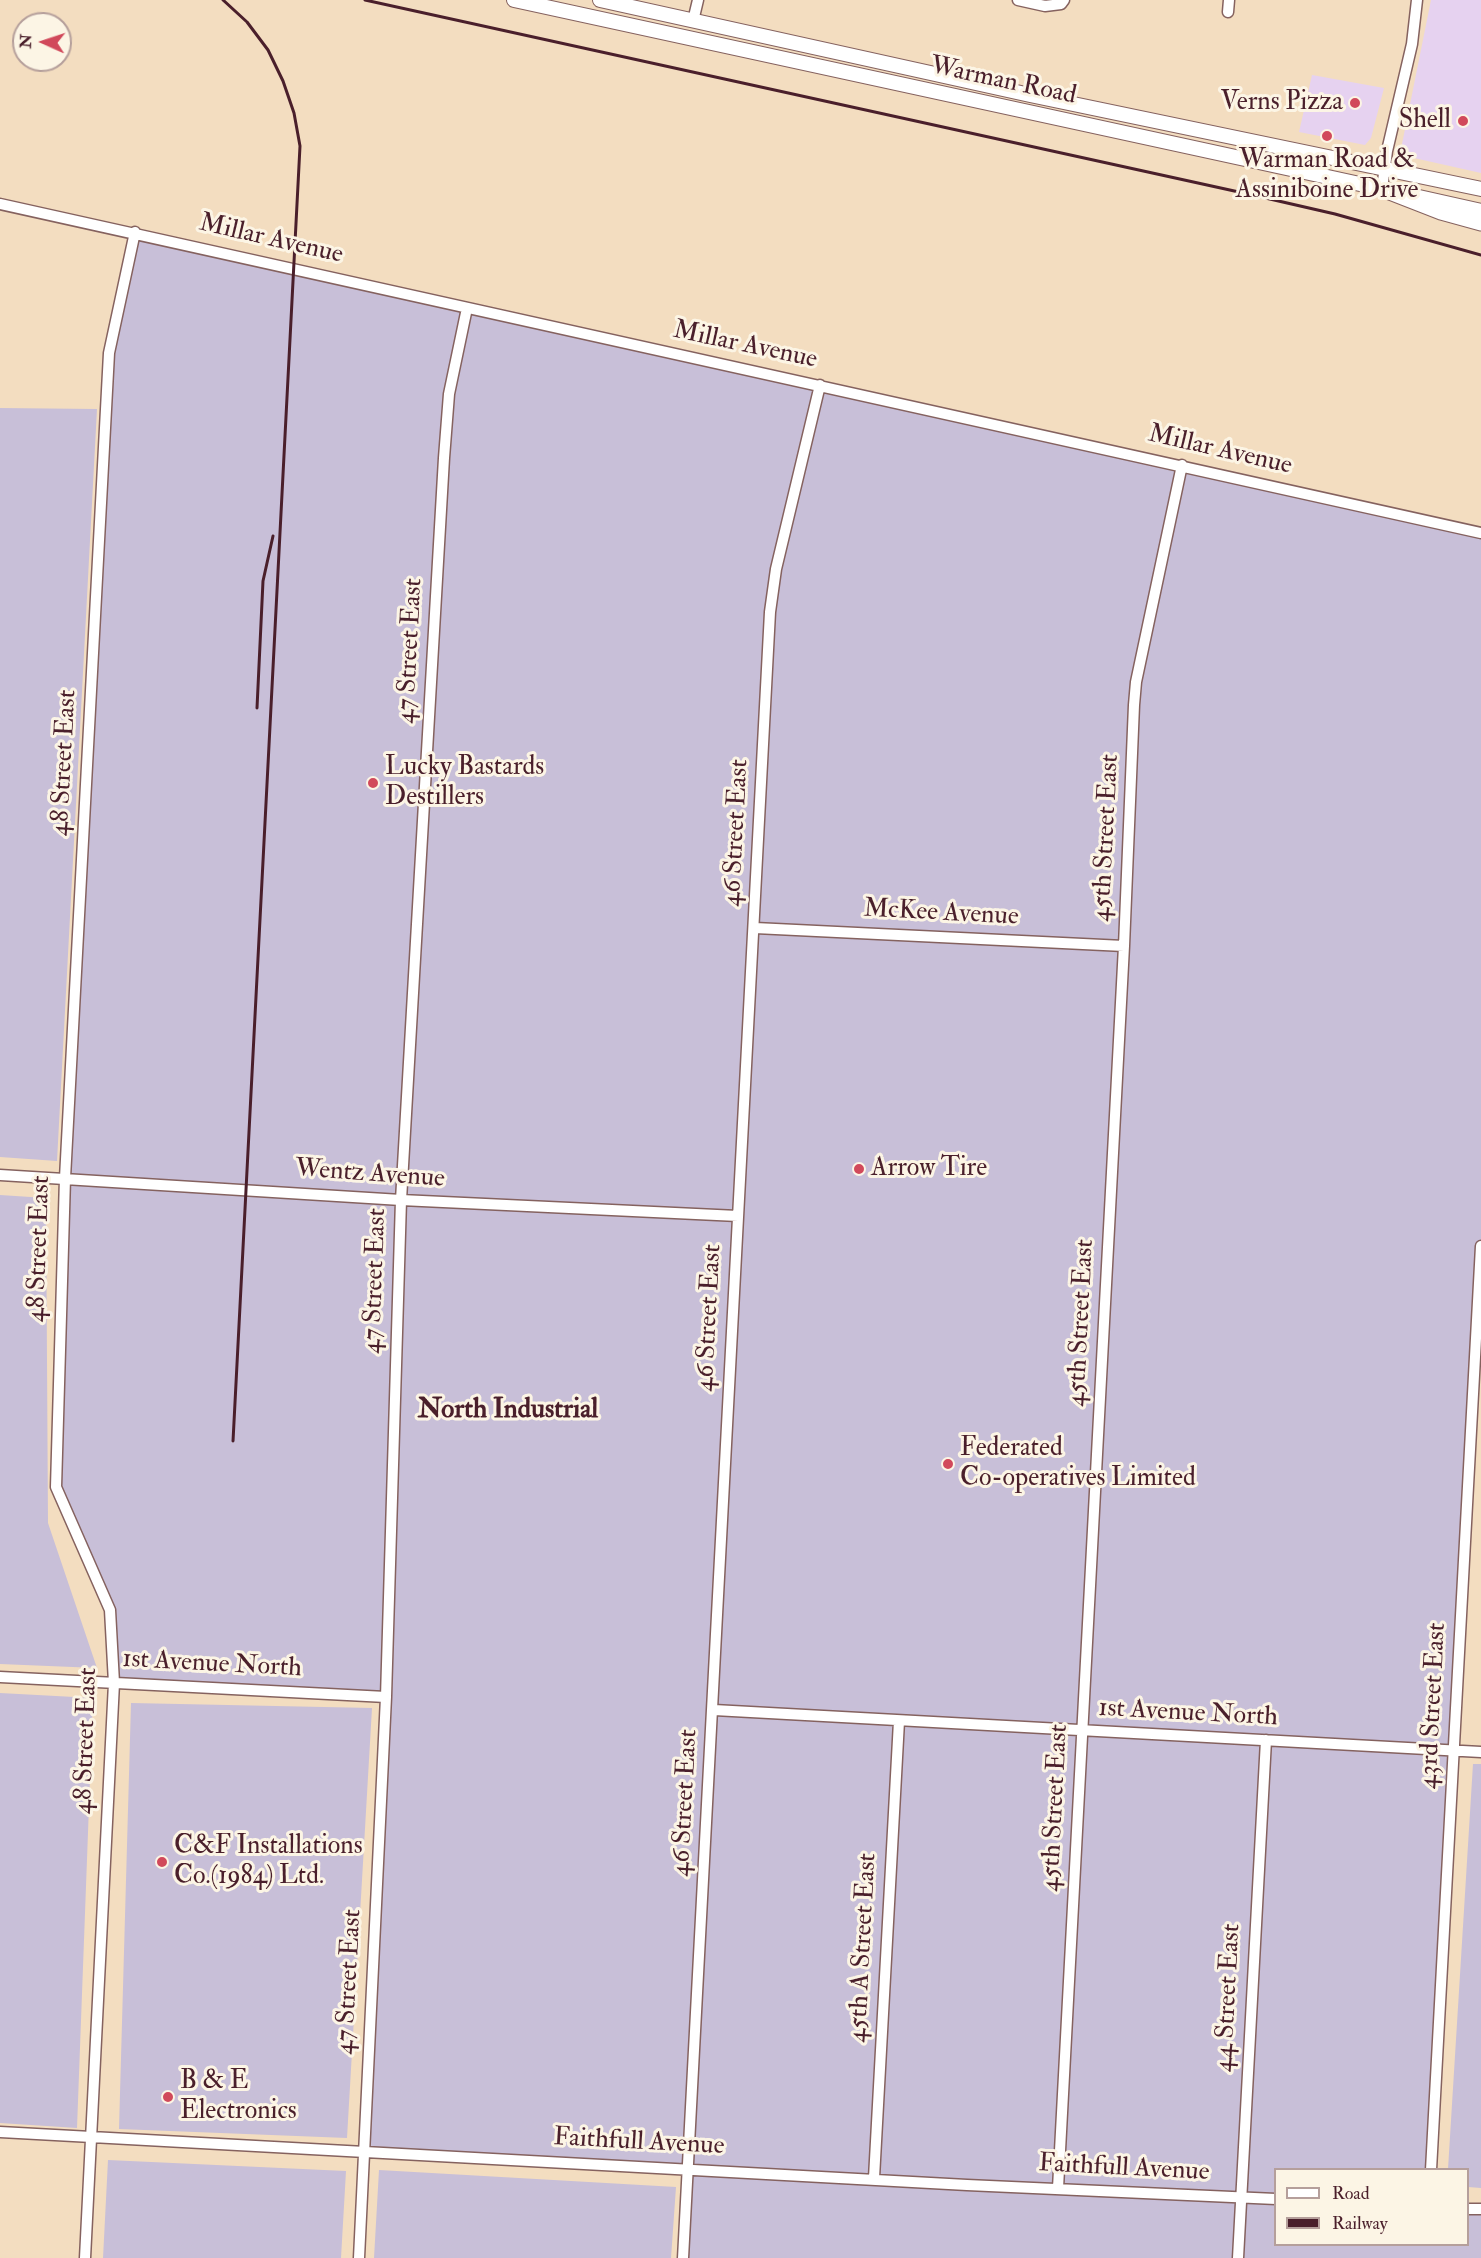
<!DOCTYPE html>
<style>
body{margin:0}
#map{position:relative;width:1481px;height:2258px;overflow:hidden;background:#f3ddc0;font-family:"IM FELL Double Pica",serif}
canvas{display:block}
.legend{position:absolute;left:1274px;top:2168px;width:195px;height:78px;box-sizing:border-box;background:#fcf5e5;border:2px solid #b59f9b;margin:0;padding:8px 10px;list-style:none;font-size:18px;color:#4a1f2b}
.legend li{display:flex;align-items:center;gap:12px;height:30px}
.legend b{width:30px;border:2px solid #b59f9b}
.north{position:absolute;left:12px;top:12px;width:60px;height:60px;box-sizing:border-box;background:#fcf5e5;border:2px solid #b59f9b;border-radius:50%;rotate:273deg;font-size:16px;font-weight:700;line-height:24px;text-align:center;color:#4a1f2b}
.north::after{content:'';display:block;margin:auto;width:21px;height:27px;background:#d1495b;clip-path:polygon(50% 0,100% 100%,50% 72%,0 100%)}
</style>
<div id="map">
<canvas width="1481" height="2258"></canvas>
<ul class="legend">
<li><b style="height:8px;background:#fff"></b>Road</li>
<li><b style="height:8px;background:#4a1f2b"></b>Railway</li>
</ul>
<div class="north">N</div>
</div>
<script>
const context = document.querySelector('canvas').getContext('2d');
context.lineJoin = 'round';
function fill(path, color) { context.fillStyle = color; context.fill(path, 'evenodd'); }
const poly = rows => new Path2D(rows.map(r => 'M' + r).join(''));
function stroke(path, color, width, dash) { context.strokeStyle = color; context.lineWidth = width; context.lineCap = dash ? 'butt' : 'round'; context.setLineDash(dash || []); context.stroke(path); }
function label(font, color, halo, rows, align = 'center') {
  context.font = font + ' "IM FELL Double Pica",serif'; context.lineWidth = 6; context.setLineDash([]); context.textBaseline = 'middle'; context.strokeStyle = halo; context.fillStyle = color; for (const [text, x, y, turn = 0] of rows) {
    context.save(); context.translate(x, y); context.rotate((+turn || 0) * Math.PI / 180); context.textAlign = isNaN(turn) ? turn : align; if (halo) context.strokeText(text, 0, 0); context.fillText(text, 0, 0); context.restore();
  }
}
fill(poly([
 [1431,0,1481,0,1481,173,1405,156,1401,149],
 [1312,75,1384,88,1371,138,1365,145,1299,132]
]), '#e6d2f0');
fill(poly([
 [135,232,1481,533,1481,1246,1431,2169,1276,2170,1276,2244,1468,2244,1468,2209,1481,2209,1481,2258,682,2258,688,2169,365,2152,386,1697,114,1683,110,1610,56,1487,109,353],
 [0,408,97,409,57,1161,0,1157],
 [0,1195,46,1198,48,1523,97,1668,0,1664],
 [0,1693,93,1698,77,2128,0,2123],
 [131,1703,372,1708,347,2138,119,2129],
 [1473,1764,1481,1764,1481,2188,1468,2187,1468,2170,1448,2169],
 [108,2160,346,2171,341,2258,103,2258],
 [379,2170,676,2187,671,2258,374,2258]
]), '#c8bfd8');
const minor = poly([
 [1018,0,1045,6,1061,4,1064,0],
 [1228,12,1229,0],
 [693,21,698,0],
 [1382,189,1387,151,1412,44,1417,0],
 [0,204,1481,533],
 [755,928,1124,946],
 [0,1175,401,1200,738,1216],
 [0,1677,386,1697],
 [714,1710,1481,1752],
 [0,2132,967,2185,1276,2199],
 [1431,2170,1481,1246],
 [874,2178,899,1721],
 [1058,2188,1124,946,1134,705,1136,682,1182,465],
 [1468,2209,1481,2209],
 [85,2258,114,1683,110,1610,56,1487,65,1178,109,353,135,232],
 [359,2258,386,1697,401,1200,444,458,449,394,467,308],
 [683,2258,770,612,776,569,820,385],
 [1238,2258,1266,1740]
]);
const major = poly([
 [514,0,1392,191],
 [600,0,1030,95,1481,189],
 [1410,195,1481,211]
]);
const highway = poly([
 [1382,189,1441,212,1481,223]
]);
stroke(minor, '#85625f', 13);
stroke(major, '#85625f', 16);
stroke(highway, '#85625f', 17);
stroke(minor, '#fff', 10);
stroke(major, '#fff', 14);
stroke(highway, '#fff', 15);
stroke(poly([
 [223,0,247,22,268,50,283,81,294,113,300,146,233,1441],
 [365,0,1248,194,1335,214,1481,255],
 [257,708,263,581,273,536]
]), '#4a1f2b', 3);
for (const [x, y, r, color] of [
 [1355,103,6,"#d1495b"],
 [1463,121,6,"#d1495b"],
 [1327,136,6,"#d1495b"],
 [373,783,6,"#d1495b"],
 [859,1169,6,"#d1495b"],
 [948,1464,6,"#d1495b"],
 [162,1862,6,"#d1495b"],
 [168,2097,6,"#d1495b"]
]) { const dot = new Path2D(); dot.arc(x, y, r, 0, 2 * Math.PI); context.fillStyle = color; context.fill(dot); stroke(dot, '#fcf5e5', 2); }
label('26px', '#4a1f2b', '#fcf5e5', [
 ["Warman Road",1003,82,12],
 ["Millar Avenue",271,240,13],
 ["Millar Avenue",745,346,12],
 ["Millar Avenue",1220,451,13],
 ["47 Street East",411,651,-87],
 ["48 Street East",65,763,-87],
 ["46 Street East",737,833,-87],
 ["45th Street East",1107,838,-87],
 ["McKee Avenue",941,914,3],
 ["Wentz Avenue",370,1175,4],
 ["48 Street East",40,1249,-88],
 ["47 Street East",376,1281,-88],
 ["46 Street East",710,1318,-87],
 ["45th Street East",1082,1323,-87],
 ["1st Avenue North",212,1665,3],
 ["43rd Street East",1434,1706,-87],
 ["1st Avenue North",1188,1714,3],
 ["48 Street East",87,1741,-88],
 ["46 Street East",686,1803,-87],
 ["45th Street East",1056,1808,-87],
 ["45th A Street East",864,1948,-87],
 ["47 Street East",350,1982,-87],
 ["44 Street East",1229,1998,-87],
 ["Faithfull Avenue",639,2143,3],
 ["Faithfull Avenue",1124,2169,3]
]);
label('26px', '#4a1f2b', '#fcf5e5', [
 ["Verns Pizza",1343,103,"right"],
 ["Shell",1451,121,"right"],
 ["Warman Road &",1327,161,"center"],
 ["Assiniboine Drive",1327,191,"center"],
 ["Lucky Bastards",385,768],
 ["Destillers",385,798],
 ["Arrow Tire",871,1169],
 ["Federated",960,1449],
 ["Co-operatives Limited",960,1479],
 ["C&F Installations",174,1847],
 ["Co.(1984) Ltd.",174,1877],
 ["B & E",180,2082],
 ["Electronics",180,2112]
], 'left');
label('bold 27px', '#4a1f2b', '#fcf5e5', [
 ["North Industrial",508,1411]
]);
</script>
